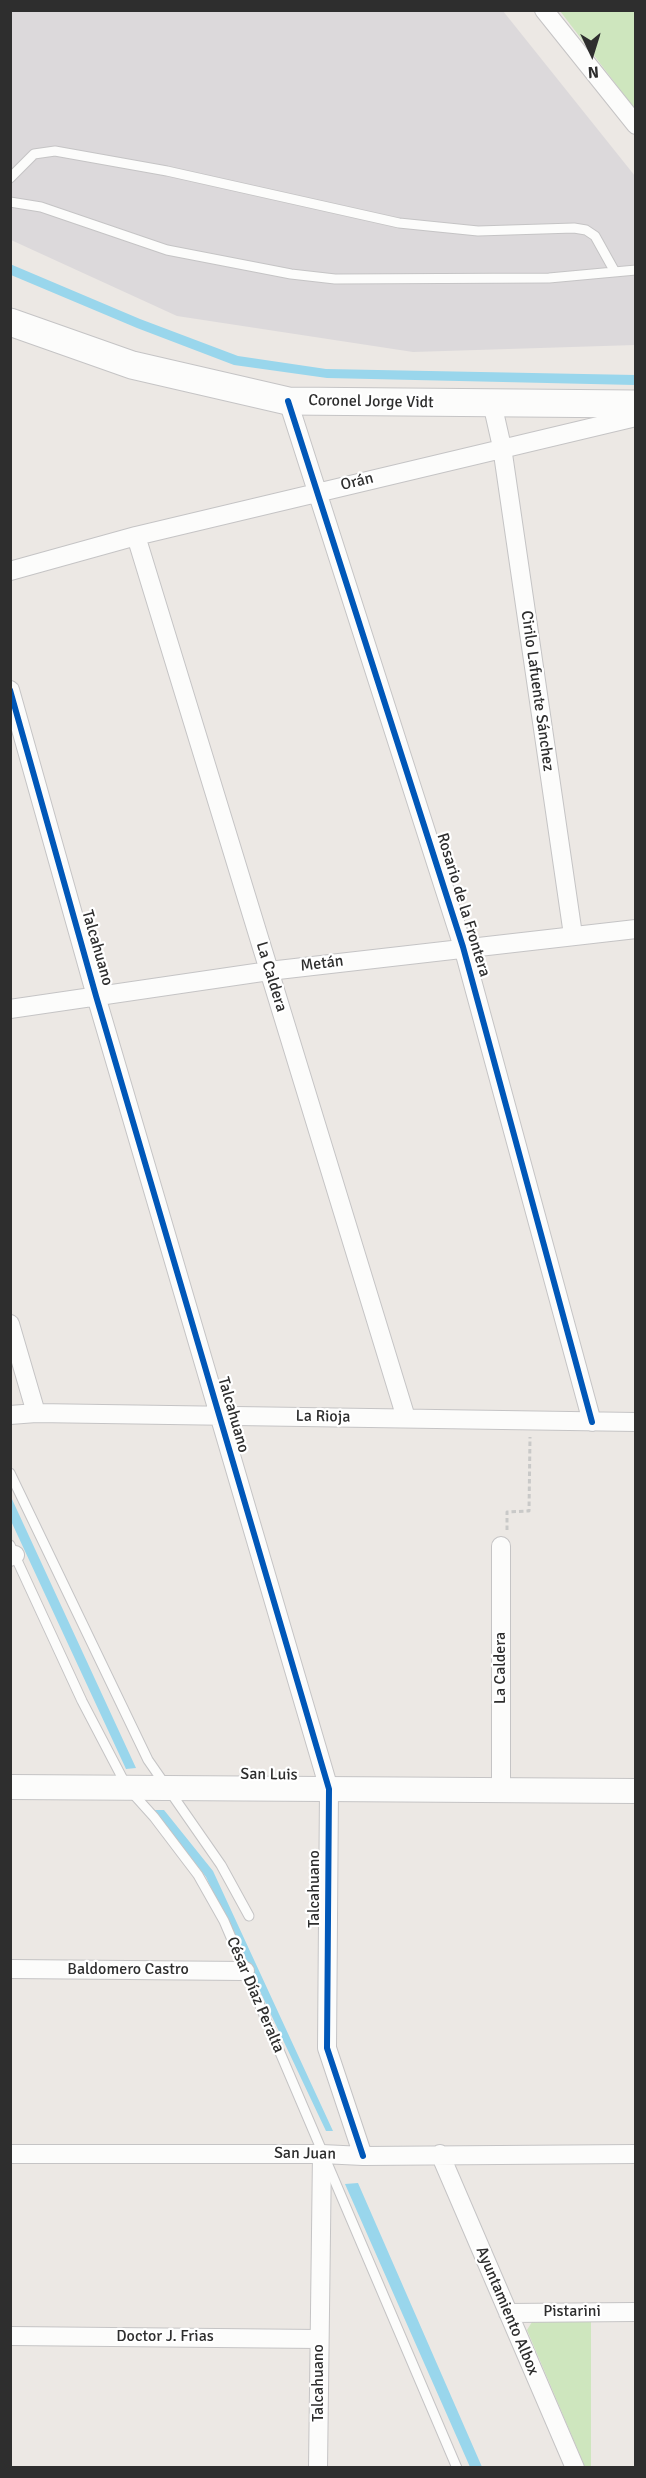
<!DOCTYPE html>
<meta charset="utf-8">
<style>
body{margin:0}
#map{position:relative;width:646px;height:2478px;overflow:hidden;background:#ece8e4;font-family:Signika,sans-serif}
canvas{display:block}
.frame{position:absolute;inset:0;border:12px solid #2e2e2e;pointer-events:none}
.north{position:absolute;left:562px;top:24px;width:60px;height:60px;-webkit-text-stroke:4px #fff;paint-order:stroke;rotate:176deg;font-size:16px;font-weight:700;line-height:24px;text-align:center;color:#2e2e2e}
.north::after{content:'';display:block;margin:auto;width:21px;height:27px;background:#2e2e2e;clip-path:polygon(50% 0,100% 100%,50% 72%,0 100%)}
</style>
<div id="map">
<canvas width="646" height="2478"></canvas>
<div class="frame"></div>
<div class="north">N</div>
</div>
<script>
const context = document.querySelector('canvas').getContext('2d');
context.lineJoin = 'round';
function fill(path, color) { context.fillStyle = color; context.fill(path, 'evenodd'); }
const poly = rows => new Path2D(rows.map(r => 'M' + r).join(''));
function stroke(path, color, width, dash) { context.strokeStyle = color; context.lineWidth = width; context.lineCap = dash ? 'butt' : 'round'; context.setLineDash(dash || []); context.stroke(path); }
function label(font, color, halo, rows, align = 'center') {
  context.font = font + ' Signika,sans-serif'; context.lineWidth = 4.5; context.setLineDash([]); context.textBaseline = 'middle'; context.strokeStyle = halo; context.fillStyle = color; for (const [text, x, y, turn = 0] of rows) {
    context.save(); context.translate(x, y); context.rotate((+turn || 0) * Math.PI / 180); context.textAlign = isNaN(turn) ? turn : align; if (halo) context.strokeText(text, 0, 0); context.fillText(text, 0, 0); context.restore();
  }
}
fill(poly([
 [11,11,503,11,635,176,635,345,413,352,177,316,11,240]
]), '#dcd9db');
fill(poly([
 [560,11,635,11,635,109],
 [591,2320,591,2467,585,2467,527,2330,532,2322]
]), '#cee6be');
fill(poly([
 [10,264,140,319,238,356,326,369,635,375,635,385,327,378,234,365,137,328,11,275],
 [11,1497,136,1768,126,1769,11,1521],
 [153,1810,164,1810,213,1871,333,2131,326,2131,206,1877],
 [358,2183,482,2467,470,2467,345,2184]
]), '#99d6ec');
const service = poly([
 [10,178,34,154,55,151,167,171,399,223,478,231,574,228,586,230,595,236,615,272],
 [10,202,41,207,167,250,291,274,335,279,549,278,636,270],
 [10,1473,148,1760,221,1865,249,1916],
 [10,1545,82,1701,127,1787,154,1817,198,1875,224,1921,457,2468]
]);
const minor = poly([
 [544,10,636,125],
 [288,401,463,947,592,1422],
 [492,403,502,447,573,935],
 [136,536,406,1418],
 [10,571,136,536,636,417],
 [10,690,96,996,329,1789,327,2048,363,2156],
 [10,1009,269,971,636,929],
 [10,1324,36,1413],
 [10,1415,36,1413,636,1422],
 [10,1557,15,1555],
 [501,1790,501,1546],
 [10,1969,245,1971],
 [10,2154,322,2154,363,2156,636,2154],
 [440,2154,575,2468],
 [508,2313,636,2312],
 [10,2336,319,2339],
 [318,2468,322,2154]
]);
const tertiary = poly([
 [10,1787,636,1791]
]);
const secondary = poly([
 [10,322,132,365,288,401,636,404]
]);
stroke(service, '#c5c4c5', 11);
stroke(minor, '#c5c4c5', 20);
stroke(tertiary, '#c5c4c5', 26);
stroke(secondary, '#c5c4c5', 29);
stroke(poly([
 [507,1530,507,1512,529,1511,530,1437]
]), '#c9c9c8', 3, [4.5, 3]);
stroke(service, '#fcfcfb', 9);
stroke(minor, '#fcfcfb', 18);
stroke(tertiary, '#fcfcfb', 24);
stroke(secondary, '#fcfcfb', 27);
stroke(poly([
 [288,401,463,947,592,1422],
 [10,690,96,996,329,1789,327,2048,363,2156]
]), '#0057b8', 6);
label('16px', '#2e2e2e', '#fff', [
 ["Coronel Jorge Vidt",371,402,1],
 ["Orán",357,482,-14],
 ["Cirilo Lafuente Sánchez",537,691,82],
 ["Rosario de la Frontera",463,905,73],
 ["Talcahuano",97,948,74],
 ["Metán",322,964,-7],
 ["La Caldera",271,977,73],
 ["Talcahuano",233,1415,74],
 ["La Rioja",323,1417,1],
 ["La Caldera",501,1668,-90],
 ["San Luis",269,1775,1],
 ["Talcahuano",315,1889,-90],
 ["Baldomero Castro",128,1970],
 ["César Díaz Peralta",255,1995,67],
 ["San Juan",305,2154,1],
 ["Ayuntamiento Albox",507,2311,67],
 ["Pistarini",572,2312],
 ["Doctor J. Frias",165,2337],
 ["Talcahuano",319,2383,-90]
]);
</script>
